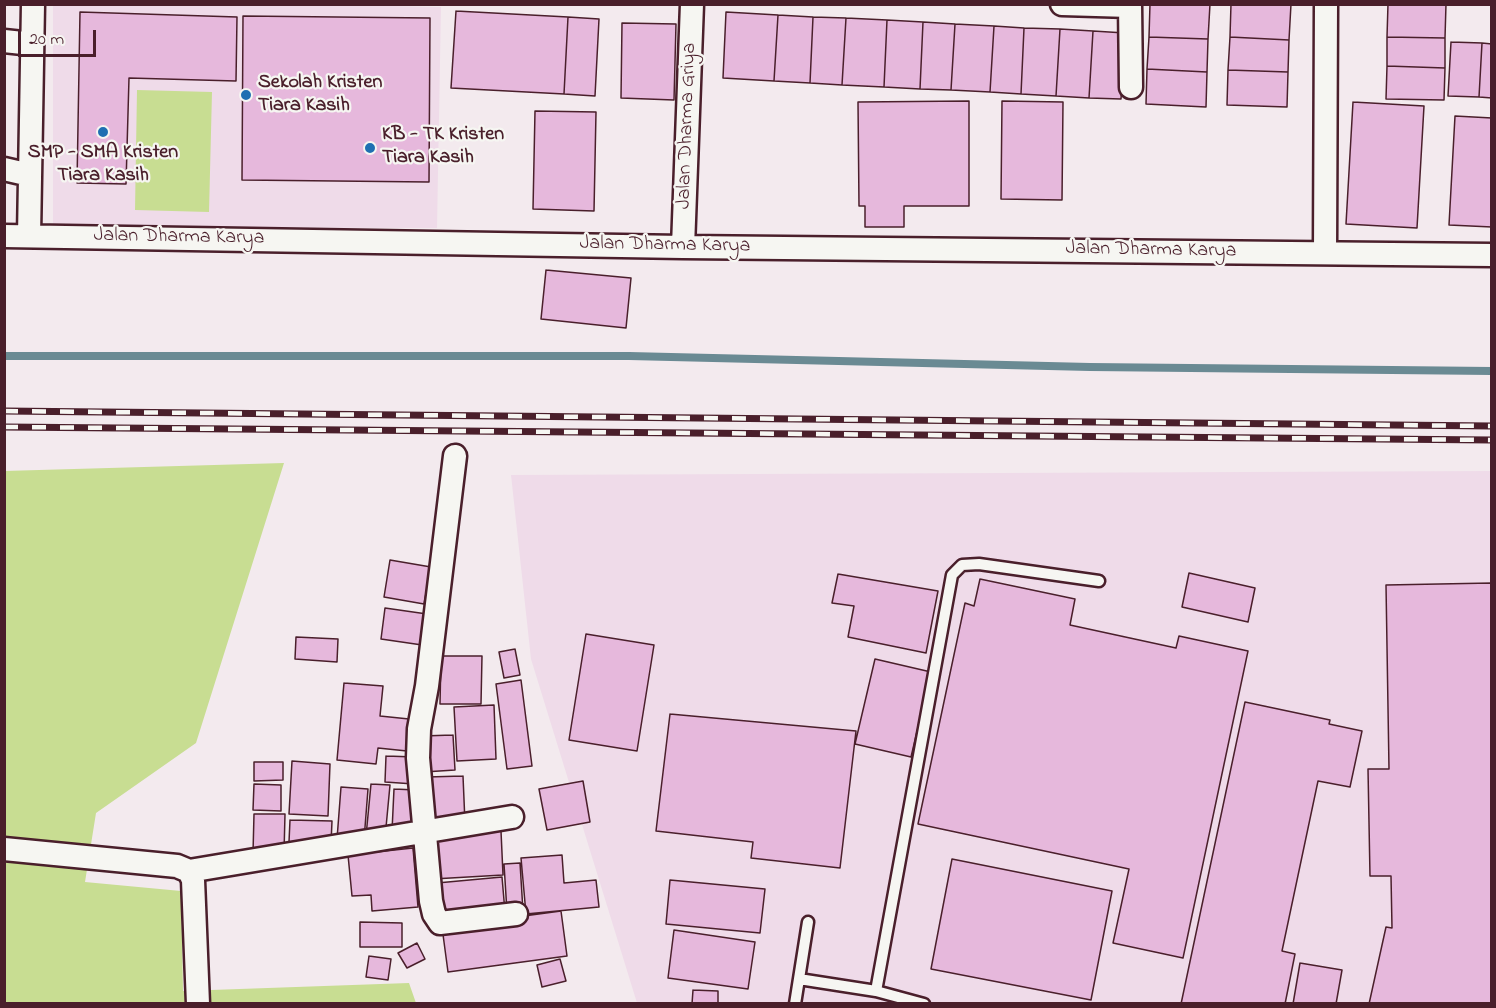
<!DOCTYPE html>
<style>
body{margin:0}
#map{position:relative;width:1496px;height:1008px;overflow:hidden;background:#f3eaee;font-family:"Indie Flower",sans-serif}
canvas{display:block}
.frame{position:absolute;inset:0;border:6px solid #4a1f2b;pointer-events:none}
.scale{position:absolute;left:18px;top:30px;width:78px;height:27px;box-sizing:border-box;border:3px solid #4a1f2b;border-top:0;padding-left:8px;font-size:18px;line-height:21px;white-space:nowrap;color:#4a1f2b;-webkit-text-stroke:4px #f6f6f2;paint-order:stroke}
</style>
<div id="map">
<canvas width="1496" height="1008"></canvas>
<div class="frame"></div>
<div class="scale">20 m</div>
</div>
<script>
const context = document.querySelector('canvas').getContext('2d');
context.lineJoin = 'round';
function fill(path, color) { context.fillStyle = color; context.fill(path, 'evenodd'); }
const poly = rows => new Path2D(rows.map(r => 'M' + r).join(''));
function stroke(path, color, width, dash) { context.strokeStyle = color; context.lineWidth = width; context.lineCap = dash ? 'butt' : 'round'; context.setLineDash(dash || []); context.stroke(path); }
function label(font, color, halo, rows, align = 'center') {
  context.font = font + ' "Indie Flower",sans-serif'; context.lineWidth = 4.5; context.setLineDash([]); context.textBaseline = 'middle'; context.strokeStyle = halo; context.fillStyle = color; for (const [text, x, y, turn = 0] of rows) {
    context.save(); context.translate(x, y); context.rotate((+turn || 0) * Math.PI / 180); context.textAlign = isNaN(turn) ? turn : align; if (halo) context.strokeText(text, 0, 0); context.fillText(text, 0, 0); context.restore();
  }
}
fill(poly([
 [301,4,441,7,437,228,53,227,53,5],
 [1491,471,1491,1003,637,1003,531,659,511,475]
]), '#efdbe9');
fill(poly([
 [137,90,212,92,209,212,135,210],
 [284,463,196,743,96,813,85,882,181,891,183,991,409,983,416,1003,5,1003,4,471]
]), '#c8dd92');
stroke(poly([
 [4,356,629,356,1090,367,1492,371]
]), '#6a8a93', 8);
const building = poly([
 [1150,4,1210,4,1208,39,1149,37,1150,4],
 [1231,4,1291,4,1289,40,1230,37,1231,4],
 [1388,4,1446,4,1445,38,1387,37,1388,4],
 [456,11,568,17,564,94,451,88,456,11],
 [80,12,237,17,236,81,129,78,126,184,77,183,80,12],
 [726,12,778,15,774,81,723,78,726,12],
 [778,15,813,17,810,83,774,81,778,15],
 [243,16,430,18,429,182,242,180,243,16],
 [568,17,599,19,595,96,564,94,568,17],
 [813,17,846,18,842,85,810,83,813,17],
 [846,18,887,20,884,87,842,85,846,18],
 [887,20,923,22,920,89,884,87,887,20],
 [923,22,955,24,951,90,920,89,923,22],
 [622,23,676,24,674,100,621,98,622,23],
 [955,24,994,26,990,92,951,90,955,24],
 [994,26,1024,28,1021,94,990,92,994,26],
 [1024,28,1060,29,1056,96,1021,94,1024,28],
 [1060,29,1093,31,1089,98,1056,96,1060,29],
 [1093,31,1125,33,1121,99,1089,98,1093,31],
 [1149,37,1208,39,1207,72,1147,69,1149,37],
 [1230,37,1289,40,1288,72,1228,70,1230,37],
 [1387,37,1445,38,1445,68,1387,66,1387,37],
 [1451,42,1482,43,1479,97,1448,96,1451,42],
 [1482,43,1492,44,1492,98,1479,97,1482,43],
 [1387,66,1445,68,1444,100,1386,99,1387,66],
 [1147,69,1207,72,1206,107,1146,104,1147,69],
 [1228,70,1288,72,1287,107,1227,105,1228,70],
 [969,101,969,206,904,206,904,227,865,227,865,206,859,206,858,102,969,101],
 [1002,101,1063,102,1062,200,1001,199,1002,101],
 [1353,102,1424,106,1417,228,1346,224,1353,102],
 [535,111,596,112,594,211,533,209,535,111],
 [1455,116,1492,118,1492,227,1449,225,1455,116],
 [546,270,631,278,626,328,541,319,546,270],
 [390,560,431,567,424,604,384,597,390,560],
 [1189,573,1255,588,1248,622,1182,607,1189,573],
 [838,574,938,591,926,653,848,637,854,606,832,603,838,574],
 [980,579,1075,599,1070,625,1176,648,1179,636,1248,651,1183,958,1113,943,1129,869,918,824,965,603,974,606,980,579],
 [1492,583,1492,1004,1369,1004,1386,927,1392,928,1391,876,1370,876,1368,769,1389,769,1386,585,1492,583],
 [385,608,434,615,429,646,381,639,385,608],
 [586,634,654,645,637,751,569,740,586,634],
 [296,637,338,639,337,662,295,659,296,637],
 [515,649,520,675,504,678,499,652,515,649],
 [441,656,482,656,481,704,440,704,441,656],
 [875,659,931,672,911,757,855,744,875,659],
 [521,680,532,766,507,769,496,684,521,680],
 [344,683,383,686,380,716,409,719,407,751,378,748,376,764,337,760,344,683],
 [1245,702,1330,720,1329,724,1362,731,1350,787,1318,781,1282,951,1295,954,1285,1004,1181,1004,1245,702],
 [494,705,496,759,457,761,454,707,494,705],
 [670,714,856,731,840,868,751,858,753,842,656,831,670,714],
 [453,735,455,770,424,772,422,736,453,735],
 [386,756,415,757,414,784,385,782,386,756],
 [292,761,330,764,328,816,289,814,292,761],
 [254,762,283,762,283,780,254,781,254,762],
 [463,776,465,823,428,824,427,777,463,776],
 [583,781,590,822,547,830,539,789,583,781],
 [254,784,281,785,281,811,253,810,254,784],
 [371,784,390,785,385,838,366,836,371,784],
 [341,787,368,789,364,840,337,839,341,787],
 [394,789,416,790,414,832,392,831,394,789],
 [254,814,285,814,284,853,253,853,254,814],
 [290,820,332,821,331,844,289,842,290,820],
 [501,831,503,875,433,879,431,834,501,831],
 [413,848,418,907,372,911,371,895,352,896,348,855,413,848],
 [562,855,564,883,596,880,599,907,526,914,521,858,562,855],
 [952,859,1112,891,1091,1000,931,969,952,859],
 [520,863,523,911,507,912,504,864,520,863],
 [502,877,505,912,441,918,437,883,502,877],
 [670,880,765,889,760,933,666,924,670,880],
 [561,911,567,956,448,972,442,927,561,911],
 [360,922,402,923,402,947,360,947,360,922],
 [674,930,755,942,748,989,668,978,674,930],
 [417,943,425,959,407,968,398,953,417,943],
 [369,956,391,959,388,980,366,977,369,956],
 [560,959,566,981,542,987,537,965,560,959],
 [1300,963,1342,970,1336,1004,1293,1004,1300,963],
 [693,990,718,991,718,1004,692,1004,693,990]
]);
fill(building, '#e6b8dc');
stroke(building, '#4a1f2b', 1.5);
const lane = poly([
 [799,979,876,991,952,575,962,565,979,564,1099,581],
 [876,991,924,1004],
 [795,1004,808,922]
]);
const street = poly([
 [1062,4,1130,6],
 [1130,4,1131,87],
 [4,41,32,44],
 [4,169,30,175],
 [4,236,683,247,1492,255],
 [29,236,33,4],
 [683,247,692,4],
 [1325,253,1326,4],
 [455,456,427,686,419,729,418,758,431,901,434,914,440,923,516,914],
 [4,849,177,866,189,871,193,880,198,1004],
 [189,871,512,817]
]);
stroke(lane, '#4a1f2b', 15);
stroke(street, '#4a1f2b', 27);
stroke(lane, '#f6f6f2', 10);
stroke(street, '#f6f6f2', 22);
const rail = poly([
 [4,411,1492,426],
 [4,427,1492,440]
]);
stroke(rail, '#4a1f2b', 7);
stroke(rail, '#f6f6f2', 4.5, [14]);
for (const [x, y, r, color] of [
 [246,95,6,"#1f6fb2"],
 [103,132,6,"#1f6fb2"],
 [370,148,6,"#1f6fb2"]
]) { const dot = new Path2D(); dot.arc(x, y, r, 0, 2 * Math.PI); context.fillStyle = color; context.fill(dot); stroke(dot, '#f6f6f2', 2); }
label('bold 20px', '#4a1f2b', '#f6f6f2', [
 ["Sekolah Kristen",258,84],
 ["Tiara Kasih",258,107],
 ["KB - TK Kristen",382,136],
 ["Tiara Kasih",382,159],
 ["SMP - SMA Kristen",103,154,"center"],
 ["Tiara Kasih",103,177,"center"]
], 'left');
label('20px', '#4a1f2b', '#f6f6f2', [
 ["Jalan Dharma Griya",688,126,-88],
 ["Jalan Dharma Karya",179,238,1],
 ["Jalan Dharma Karya",665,246,1],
 ["Jalan Dharma Karya",1151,251,1]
]);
</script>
